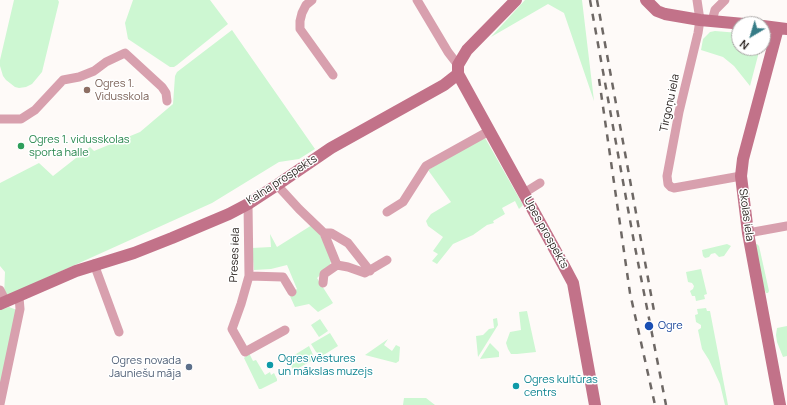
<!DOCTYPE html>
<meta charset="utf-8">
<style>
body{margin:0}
#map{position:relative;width:787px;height:405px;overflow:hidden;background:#fefaf8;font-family:Manrope,sans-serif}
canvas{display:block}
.north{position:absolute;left:731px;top:16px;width:40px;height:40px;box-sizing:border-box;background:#fff;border:1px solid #aaa7a6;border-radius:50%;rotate:218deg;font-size:11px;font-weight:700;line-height:16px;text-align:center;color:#2b2421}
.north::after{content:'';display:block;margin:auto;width:14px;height:18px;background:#367c87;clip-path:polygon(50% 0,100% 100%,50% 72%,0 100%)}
</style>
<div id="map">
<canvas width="787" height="405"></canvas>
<div class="north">N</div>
</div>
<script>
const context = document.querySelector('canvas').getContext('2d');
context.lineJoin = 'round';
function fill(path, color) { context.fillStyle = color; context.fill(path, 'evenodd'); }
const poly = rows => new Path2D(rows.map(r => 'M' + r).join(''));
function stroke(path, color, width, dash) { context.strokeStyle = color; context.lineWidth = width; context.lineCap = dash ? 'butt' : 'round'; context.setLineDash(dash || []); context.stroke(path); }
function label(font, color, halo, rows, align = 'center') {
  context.font = font + ' Manrope,sans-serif'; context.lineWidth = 3; context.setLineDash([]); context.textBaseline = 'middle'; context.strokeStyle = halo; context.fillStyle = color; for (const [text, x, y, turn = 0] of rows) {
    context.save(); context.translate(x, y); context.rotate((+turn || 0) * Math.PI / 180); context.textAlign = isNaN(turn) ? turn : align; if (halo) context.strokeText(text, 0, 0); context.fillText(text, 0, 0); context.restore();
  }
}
fill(poly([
 [14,0,58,0,59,2,42,72,32,84,26,87,19,88,15,87,6,80,3,76,0,66,0,60],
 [133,0,210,0,228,24,177,65,174,67,170,67,128,39,125,23],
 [525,0,582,0,594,101,564,13,548,4,491,37],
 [232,30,315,149,299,159,279,162,212,203,4,297,5,272,0,266,0,183,39,163,53,176,90,147,94,151,140,132,173,104,175,76,177,72],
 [715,31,739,33,739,48,760,48,750,86,734,66,723,57,701,50,703,39,710,32],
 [484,136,523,205,519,209,515,201,502,208,505,214,493,221,494,223,487,225,473,235,453,244,437,264,432,261,438,254,433,251,443,237,428,226,426,221,431,214,451,202,428,170],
 [312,225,316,227,332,259,329,267,317,278,333,303,330,305,318,312,309,304,295,307,289,294,297,289,287,265,271,269,254,270,252,248,271,247,270,234,277,247],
 [727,244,731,246,724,256,719,257,715,253,711,254,709,257,705,258,703,256,702,250],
 [757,244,759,246,769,291,768,293,766,293,763,287,755,245],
 [701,269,707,294,704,295,705,299,696,301,695,296,692,296,690,291,693,289,694,286,692,283,688,282,686,272],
 [9,307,17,310,2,382,0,382,0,310],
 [706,308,707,311,710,311,728,405,725,405,720,384,709,360,702,349,698,330,701,328,701,325,696,322,695,315,698,314,697,309],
 [527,311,536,352,517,354,511,354,508,349,506,343,510,332,521,330,519,312],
 [497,318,498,325,478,357,476,336,483,335,489,329,494,328,493,319],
 [320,319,328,331,319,337,311,325],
 [787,326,787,356,783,357,777,342,776,335,777,328],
 [330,333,338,346,322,356,316,352,311,344],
 [388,339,384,345,392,351,396,345,400,347,399,361,396,363,365,355],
 [490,343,499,352,499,357,480,359],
 [309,346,315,359,295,370,293,370,288,359],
 [249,353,253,361,256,360,265,375,270,372,271,375,274,373,277,379,277,381,261,389,259,389,244,358],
 [404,398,426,398,435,405,403,405]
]), '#cdf7d2');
stroke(poly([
 [312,0,306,5,302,13,300,21,300,29,333,75],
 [417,0,448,52,458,65],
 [697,0,700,20,698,33,679,112,667,176,668,184,671,187,674,188,741,176],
 [712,21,715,10,725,0],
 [0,119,21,119,35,110,63,80,79,77,94,71,106,62,125,53,162,87,166,93,167,101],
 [277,185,299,209,324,233,337,265,348,267,365,273,387,260],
 [524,193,540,183],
 [248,204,249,276,241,304,232,329,245,352,285,330],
 [387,212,403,202,426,166,489,131],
 [324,233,331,233,348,243,370,271],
 [748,233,787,226],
 [94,264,119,332],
 [249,276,283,277,292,292],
 [323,283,324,274,337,265],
 [0,290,6,302],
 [0,404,20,309,19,297]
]), '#d8a0ae', 9);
stroke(poly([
 [516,0,467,50,458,65,458,74,565,268,573,283,595,405],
 [646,0,657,11,665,14,700,20,744,24],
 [763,26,787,29],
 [778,28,743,159,741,176,748,233,780,405],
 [0,304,76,271,134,253,172,238,229,214,248,204,277,185,331,148,444,85,458,74]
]), '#c27289', 12);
stroke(poly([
 [590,0,634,242,666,405],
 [597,0,654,311],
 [599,79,630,293,655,405]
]), '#6e6865', 2.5, [7, 7]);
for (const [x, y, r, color] of [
 [87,90,4,"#8d6e63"],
 [21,146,4,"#2e9e5b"],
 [649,326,5,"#1a4fb4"],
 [270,365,4,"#0f9aa8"],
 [189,367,4,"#5c6f8a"],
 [516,386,4,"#0f9aa8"]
]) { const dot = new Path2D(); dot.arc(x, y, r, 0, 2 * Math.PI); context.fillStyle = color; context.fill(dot); stroke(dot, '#fff', 1.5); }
label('11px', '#785e54', '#fff', [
 ["Ogres 1.",95,84],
 ["Vidusskola",95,97]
], 'left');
label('11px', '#2b2421', '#fff', [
 ["Tirgoņu iela",670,103,-78],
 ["Kalna prospekts",282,180,-33],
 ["Skolas iela",746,215,82],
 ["Upes prospekts",546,233,61],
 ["Preses iela",235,255,-88]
]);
label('11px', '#27864d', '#fff', [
 ["Ogres 1. vidusskolas",29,140],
 ["sporta halle",29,153]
], 'left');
label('11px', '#164399', '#fff', [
 ["Ogre",658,326]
], 'left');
label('11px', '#0d838f', '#fff', [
 ["Ogres vēstures",278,359],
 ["un mākslas muzejs",278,372],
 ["Ogres kultūras",524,380],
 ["centrs",524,393]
], 'left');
label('11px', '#4e5e75', '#fff', [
 ["Ogres novada",181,361],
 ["Jauniešu māja",181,374]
], 'right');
</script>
